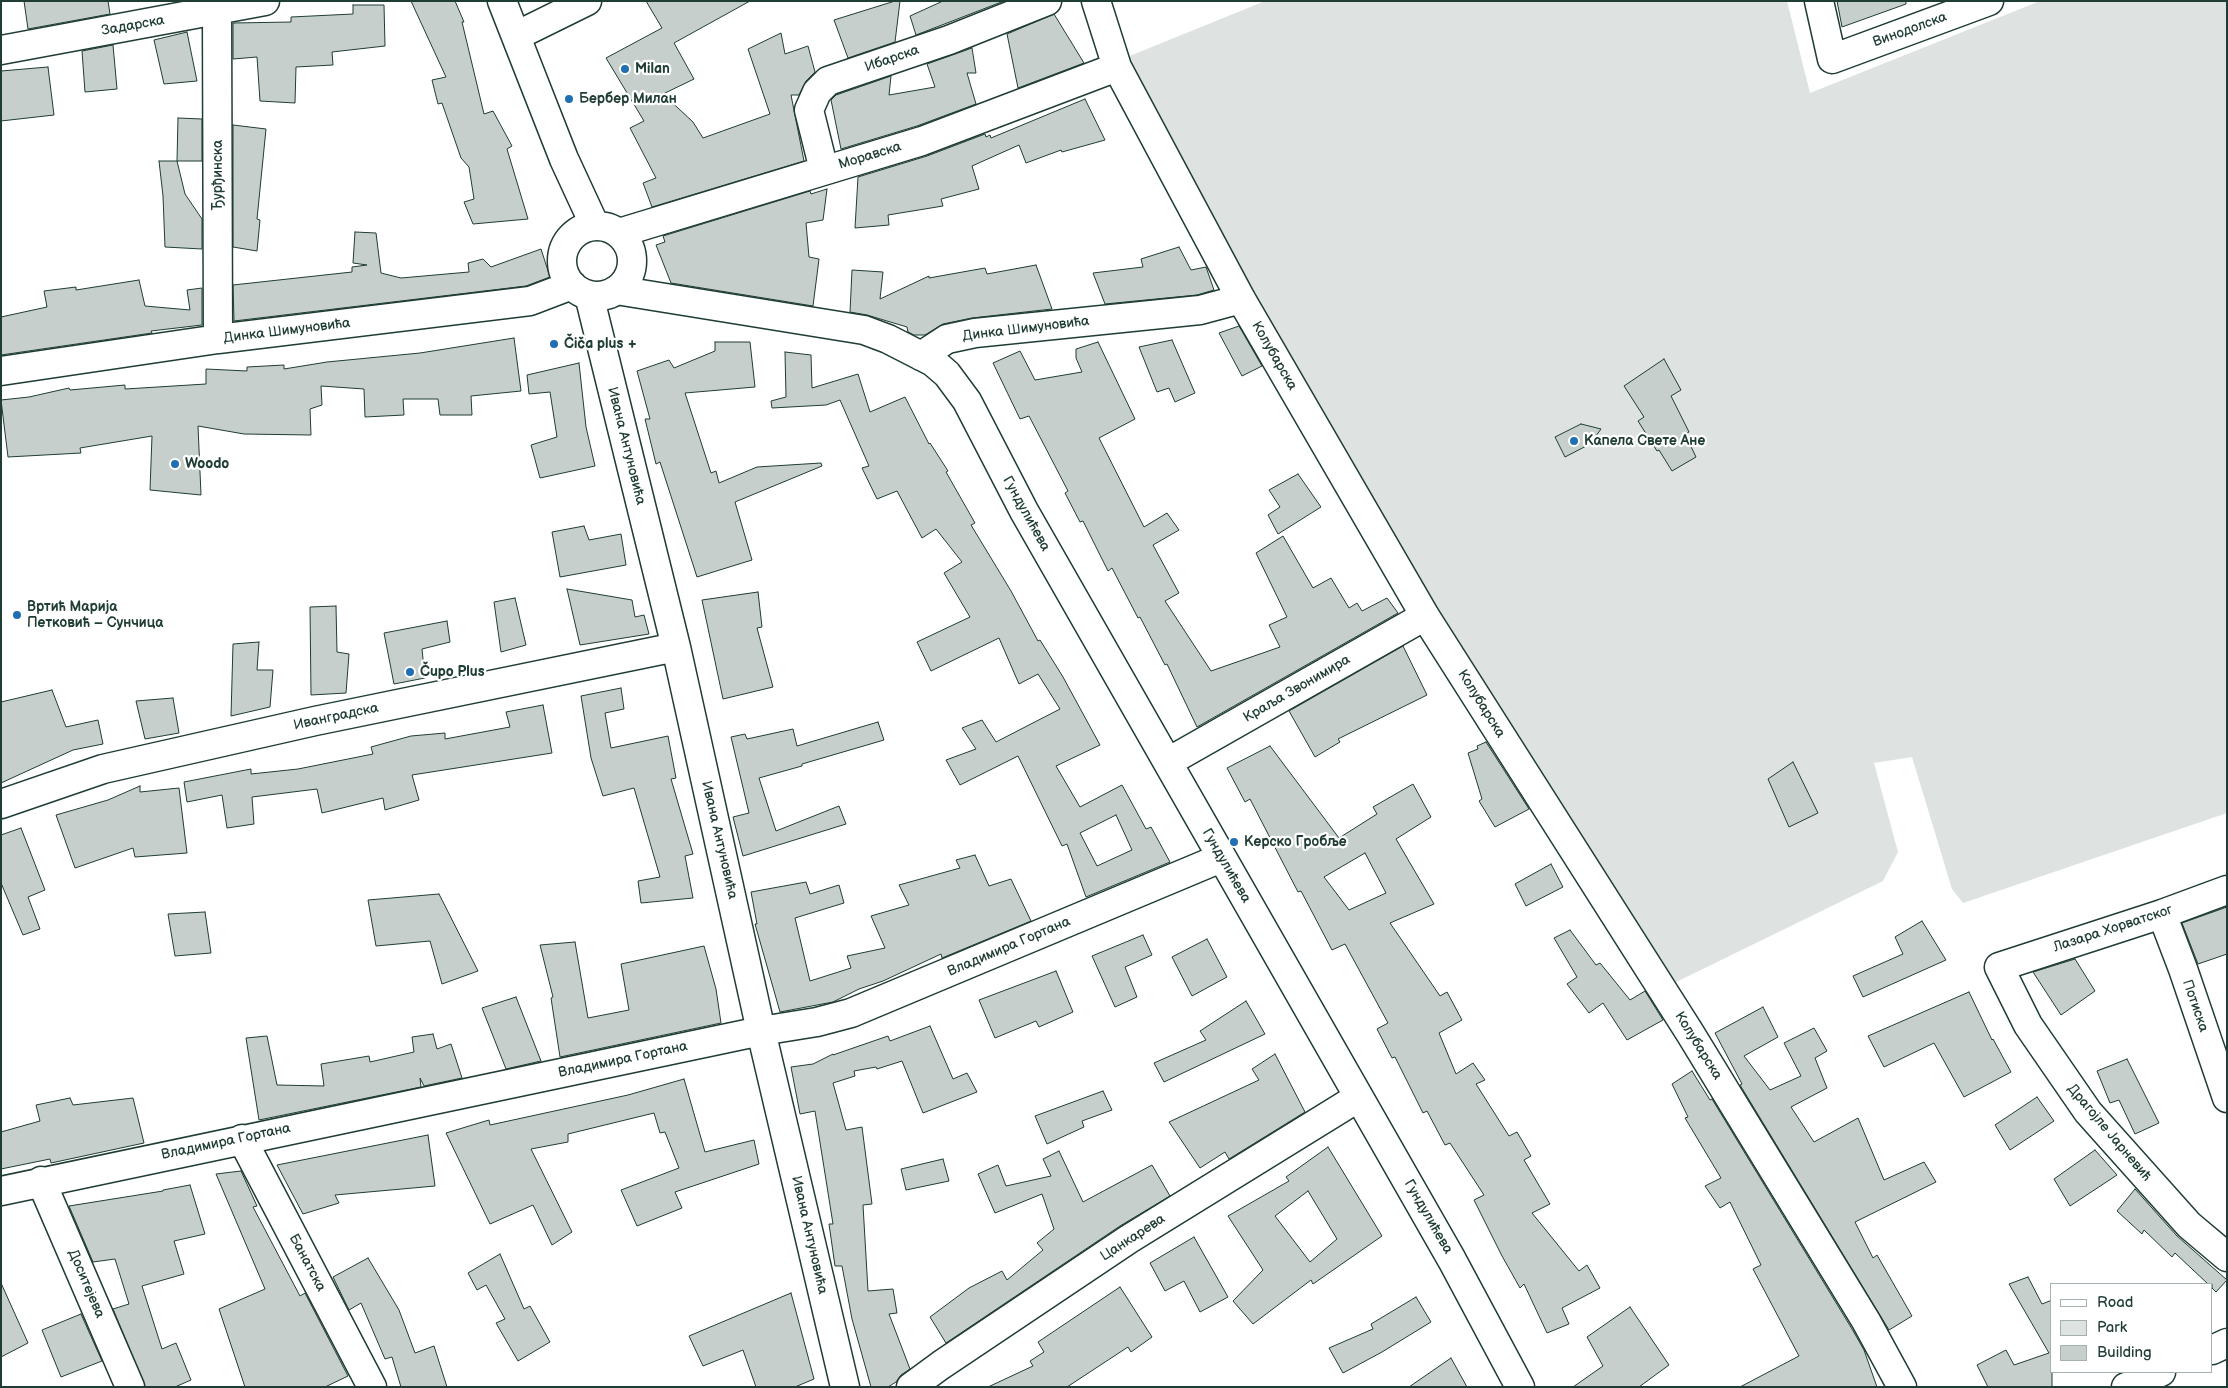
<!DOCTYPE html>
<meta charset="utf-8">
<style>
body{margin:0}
#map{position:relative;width:2228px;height:1388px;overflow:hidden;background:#fff;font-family:"Balsamiq Sans",sans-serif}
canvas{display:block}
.frame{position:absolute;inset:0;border:2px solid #1f3d34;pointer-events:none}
.legend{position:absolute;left:2050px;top:1283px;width:162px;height:90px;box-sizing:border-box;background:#fff;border:1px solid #a5b1ae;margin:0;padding:6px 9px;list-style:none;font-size:15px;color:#1f3d34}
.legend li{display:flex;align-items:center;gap:10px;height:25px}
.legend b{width:25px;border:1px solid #a5b1ae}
</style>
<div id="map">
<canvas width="2228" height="1388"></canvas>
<div class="frame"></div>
<ul class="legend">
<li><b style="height:6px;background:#fff"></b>Road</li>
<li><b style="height:14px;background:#dee3e2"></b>Park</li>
<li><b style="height:14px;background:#c7cfcc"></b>Building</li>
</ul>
</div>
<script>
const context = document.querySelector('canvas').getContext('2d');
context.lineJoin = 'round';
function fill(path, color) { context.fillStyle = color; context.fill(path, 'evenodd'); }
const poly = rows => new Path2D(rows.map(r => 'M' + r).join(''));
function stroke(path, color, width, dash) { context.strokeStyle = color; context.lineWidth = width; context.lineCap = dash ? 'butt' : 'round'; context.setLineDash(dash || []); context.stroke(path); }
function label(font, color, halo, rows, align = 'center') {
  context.font = font + ' "Balsamiq Sans",sans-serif'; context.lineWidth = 4.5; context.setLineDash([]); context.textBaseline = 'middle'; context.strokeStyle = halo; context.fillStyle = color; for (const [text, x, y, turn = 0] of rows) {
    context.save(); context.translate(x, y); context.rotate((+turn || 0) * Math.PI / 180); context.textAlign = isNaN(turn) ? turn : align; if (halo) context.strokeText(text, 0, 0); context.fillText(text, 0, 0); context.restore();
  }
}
fill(poly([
 [1265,1,1787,1,1810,93,2040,1,2227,1,2227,813,1963,903,1952,889,1912,757,1874,763,1898,852,1883,881,1668,986,1410,603,1110,64]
]), '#dee3e2');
const building = poly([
 [24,1,108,1,110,14,28,29,24,1],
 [411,1,455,1,464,22,462,22,484,114,493,111,512,146,507,149,528,219,473,224,464,202,474,199,469,167,461,158,442,103,438,104,432,80,446,77,411,1],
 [646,1,750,1,674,43,694,79,663,94,693,122,703,138,770,114,748,49,781,33,785,54,808,46,815,72,806,81,799,95,791,95,804,161,652,207,643,183,656,178,630,128,644,121,606,58,662,28,646,1],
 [895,1,900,1,895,42,848,58,834,20,895,1],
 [943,1,1004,1,916,35,910,16,943,1],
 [1837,1,1906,1,1906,4,1842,27,1837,1],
 [353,5,384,5,385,46,332,52,333,65,296,67,295,103,260,101,257,57,233,59,233,23,291,22,291,17,353,14,353,5],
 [1054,14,1084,63,1018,88,1007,34,1054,14],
 [187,32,197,81,164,84,154,40,187,32],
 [113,45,117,89,85,92,82,51,113,45],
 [972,48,976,73,967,73,976,104,917,126,841,149,831,100,836,95,891,76,889,95,935,87,927,64,972,48],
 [48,67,54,115,1,121,1,71,48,67],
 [1085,99,1105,140,1062,152,1061,150,1026,163,1019,145,972,166,979,189,941,199,943,206,888,215,889,225,855,228,858,177,927,156,985,134,986,137,990,135,991,138,1085,99],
 [178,118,202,119,202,161,177,161,178,118],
 [233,125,266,129,257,219,260,220,257,251,233,247,233,125],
 [159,161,177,161,185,194,202,219,202,249,165,247,163,196,159,161],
 [827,189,823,220,806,223,809,257,819,259,813,306,671,283,656,245,665,242,663,236,810,191,811,194,827,189],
 [355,232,376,233,381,273,401,278,469,272,468,263,483,259,491,267,541,249,550,277,526,286,234,321,233,285,352,272,352,267,367,265,353,263,355,232],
 [1179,247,1191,270,1206,267,1214,290,1197,295,1105,304,1093,273,1143,267,1141,259,1179,247],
 [1036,265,1052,309,972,318,943,324,925,335,914,335,908,332,907,327,867,315,850,312,852,270,883,272,880,299,929,276,929,278,985,268,987,274,1036,265],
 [139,280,145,306,190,310,187,290,202,288,202,325,151,331,152,333,1,355,1,317,47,307,44,291,76,287,76,290,139,280],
 [1239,326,1262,366,1242,376,1219,333,1239,326],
 [514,338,521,391,471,396,472,415,440,415,438,399,403,399,404,415,365,417,364,389,321,386,322,405,310,409,311,435,244,434,198,426,201,495,150,490,152,436,80,448,81,453,8,457,1,400,29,397,69,388,70,390,125,385,125,389,206,384,206,369,247,371,247,367,284,365,284,369,327,362,420,353,514,338],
 [1172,340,1195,393,1175,402,1169,388,1157,392,1139,347,1172,340],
 [715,342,750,342,755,387,685,393,711,473,716,471,719,483,757,467,821,463,822,466,735,502,752,560,697,577,660,462,656,464,645,419,650,419,637,371,669,360,674,368,715,351,715,342],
 [1098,342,1135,419,1099,438,1144,527,1167,513,1179,530,1153,545,1179,593,1165,601,1211,671,1280,647,1269,625,1287,617,1256,553,1283,536,1313,588,1331,578,1349,608,1357,603,1362,611,1387,598,1398,613,1197,727,1167,664,1165,665,1140,617,1138,618,1112,568,1108,571,1083,521,1080,522,1065,493,1068,491,1029,416,1020,419,993,363,1020,351,1035,380,1082,372,1076,358,1076,349,1098,342],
 [785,352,811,355,812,388,858,374,870,412,905,397,929,444,930,443,948,471,946,472,975,523,971,525,1011,591,1038,641,1040,640,1063,677,1100,745,1056,766,1080,807,1122,785,1146,829,1151,827,1170,862,1086,897,1067,844,1062,846,1018,756,960,785,946,760,976,749,962,728,982,720,996,742,1060,709,1038,674,1019,684,999,638,931,671,917,642,970,617,944,573,962,562,936,529,922,538,897,491,877,499,862,468,869,466,840,400,826,405,772,408,771,401,786,397,785,352],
 [1116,815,1132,850,1097,866,1080,833,1116,815],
 [1664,359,1681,390,1671,396,1689,432,1685,434,1696,457,1672,471,1659,450,1657,451,1638,421,1644,417,1624,386,1664,359],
 [579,363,586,427,595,466,540,478,531,445,557,437,550,392,529,394,527,375,579,363],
 [1581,424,1601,429,1590,444,1565,457,1555,437,1581,424],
 [1298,474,1321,507,1278,534,1268,515,1280,507,1269,490,1298,474],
 [584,526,589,540,621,534,626,565,560,577,552,532,584,526],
 [567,589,632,600,635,617,644,615,649,634,580,645,567,589],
 [758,592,762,627,757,628,773,687,723,699,702,600,758,592],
 [515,598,526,645,501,652,494,602,515,598],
 [336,606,337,652,349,654,346,693,311,695,310,607,336,606],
 [447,621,450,642,422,649,425,678,394,684,384,633,447,621],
 [259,642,257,670,273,670,270,707,231,716,233,644,259,642],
 [1403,646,1427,695,1338,739,1340,742,1315,757,1289,711,1403,646],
 [621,688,624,709,605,713,611,748,668,736,676,778,671,779,693,854,685,856,693,898,641,903,638,881,660,877,634,788,603,796,591,758,581,696,621,688],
 [52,690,66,727,98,720,103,744,73,750,1,783,1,702,52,690],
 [173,698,179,733,145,739,136,701,173,698],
 [543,705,552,753,412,775,419,800,385,810,383,798,322,813,317,789,252,797,254,824,227,828,222,795,187,802,184,782,251,769,251,774,298,769,373,754,371,747,411,736,445,733,445,739,510,727,506,712,543,705],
 [878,722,884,740,802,764,802,766,759,778,776,831,839,806,846,824,743,856,733,817,749,813,731,737,745,734,747,739,793,729,797,746,878,722],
 [1486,742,1529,809,1495,827,1479,801,1482,799,1468,753,1478,749,1477,746,1486,742],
 [1270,746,1339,838,1377,814,1373,807,1413,784,1431,817,1396,839,1434,904,1390,923,1440,996,1447,992,1462,1020,1439,1033,1456,1074,1473,1063,1485,1080,1476,1084,1509,1136,1517,1132,1531,1156,1524,1160,1550,1204,1532,1213,1579,1271,1587,1265,1600,1288,1562,1308,1569,1324,1547,1333,1524,1284,1520,1288,1502,1256,1474,1200,1484,1195,1450,1143,1445,1145,1427,1111,1423,1113,1395,1057,1392,1058,1377,1029,1388,1023,1345,944,1332,950,1301,891,1298,892,1250,799,1245,802,1227,768,1270,746],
 [1365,853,1386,893,1349,910,1324,877,1365,853],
 [1793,762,1818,813,1789,827,1768,779,1793,762],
 [140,786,140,792,179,788,187,853,135,857,133,848,75,868,56,815,108,800,140,786],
 [21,828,45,890,28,897,40,929,23,935,1,883,1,835,21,828],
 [975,855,989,886,1011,879,1031,921,942,958,941,954,883,981,859,989,833,1002,780,1012,755,924,757,924,751,892,806,882,810,894,839,885,844,903,795,918,810,981,851,968,847,956,885,948,871,916,909,905,899,885,960,868,956,860,975,855],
 [1551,864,1563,887,1526,906,1515,884,1551,864],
 [439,894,478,971,442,984,430,941,376,946,368,900,439,894],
 [2227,907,2227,954,2198,964,2182,923,2227,907],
 [205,912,211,953,175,956,168,914,205,912],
 [1922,921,1946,960,1863,997,1853,976,1903,954,1895,937,1922,921],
 [1570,930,1596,965,1600,963,1630,1000,1645,991,1663,1020,1627,1040,1603,1003,1589,1013,1567,984,1577,977,1554,938,1570,930],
 [1143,935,1152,955,1125,967,1137,997,1115,1007,1092,956,1143,935],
 [1207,939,1227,977,1192,996,1172,957,1207,939],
 [575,942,588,1018,629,1010,621,964,704,946,716,989,721,1023,560,1057,551,998,553,997,540,945,575,942],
 [2075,959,2095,991,2061,1015,2033,972,2075,959],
 [1056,971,1073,1012,1039,1027,1036,1021,995,1038,979,1000,1056,971],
 [1969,992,1992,1040,1993,1039,2011,1072,1964,1097,1934,1043,1884,1067,1868,1036,1969,992],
 [516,997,541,1061,506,1069,482,1008,516,997],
 [1246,1001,1265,1034,1164,1082,1154,1063,1206,1040,1200,1031,1246,1001],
 [1763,1007,1778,1037,1744,1056,1770,1090,1801,1076,1784,1043,1814,1028,1827,1051,1815,1058,1827,1088,1791,1107,1814,1142,1858,1118,1884,1180,1924,1162,1936,1182,1855,1222,1873,1258,1877,1255,1912,1316,1889,1330,1740,1085,1742,1084,1715,1033,1763,1007],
 [930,1026,953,1079,967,1073,977,1092,923,1113,902,1061,877,1069,876,1067,854,1071,855,1076,833,1083,846,1130,862,1127,872,1204,863,1205,868,1291,893,1289,897,1313,889,1314,910,1369,901,1375,896,1382,888,1387,871,1387,852,1319,842,1266,835,1266,829,1224,833,1224,815,1111,800,1114,791,1067,813,1064,833,1054,833,1055,888,1036,890,1041,930,1026],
 [433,1034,437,1049,451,1044,462,1078,424,1086,420,1078,421,1087,259,1120,246,1038,267,1036,277,1085,324,1086,321,1064,369,1056,370,1062,414,1052,412,1037,433,1034],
 [1275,1054,1305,1112,1229,1159,1225,1152,1200,1168,1169,1122,1259,1080,1252,1069,1275,1054],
 [2127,1059,2159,1123,2135,1134,2119,1100,2110,1103,2097,1071,2127,1059],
 [1692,1071,1710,1100,1712,1099,1852,1329,1864,1350,1877,1387,1740,1387,1799,1356,1753,1269,1761,1265,1730,1202,1720,1208,1705,1186,1721,1178,1685,1118,1688,1117,1672,1084,1692,1071],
 [684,1079,705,1152,754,1140,759,1164,675,1192,682,1208,637,1226,621,1190,679,1168,665,1132,660,1133,654,1113,568,1134,568,1142,531,1149,572,1232,552,1245,533,1205,490,1224,446,1133,489,1120,490,1125,628,1095,684,1079],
 [1103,1091,1112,1110,1082,1121,1084,1127,1047,1144,1035,1116,1103,1091],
 [2037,1097,2054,1121,2010,1150,1995,1125,2037,1097],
 [70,1098,73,1105,133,1098,144,1143,51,1163,50,1159,1,1169,1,1132,40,1121,36,1105,70,1098],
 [428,1135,435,1186,335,1195,339,1203,303,1214,277,1165,428,1135],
 [1328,1147,1382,1236,1313,1284,1311,1280,1253,1324,1233,1301,1263,1270,1228,1216,1289,1181,1286,1177,1328,1147],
 [1308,1191,1337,1239,1310,1262,1275,1216,1308,1191],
 [2095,1150,2117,1175,2070,1206,2054,1179,2095,1150],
 [1059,1151,1083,1202,1152,1165,1170,1196,1120,1226,946,1343,930,1317,969,1288,1002,1271,1007,1280,1043,1250,1037,1243,1054,1229,1042,1194,995,1213,978,1174,998,1165,1006,1186,1051,1176,1043,1159,1059,1151],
 [943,1159,949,1181,906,1190,901,1169,943,1159],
 [241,1171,257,1206,253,1207,300,1296,305,1293,348,1376,325,1387,245,1387,219,1309,265,1289,216,1174,241,1171],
 [190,1185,205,1234,174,1241,184,1274,142,1286,162,1349,176,1343,191,1380,175,1387,145,1387,113,1309,129,1304,115,1259,93,1262,69,1206,163,1191,163,1190,190,1185],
 [2135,1189,2177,1236,2227,1280,2216,1292,2212,1288,2212,1284,2208,1284,2175,1253,2172,1257,2144,1230,2142,1234,2117,1211,2135,1189],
 [1194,1237,1228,1297,1200,1312,1184,1281,1165,1291,1150,1263,1194,1237],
 [500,1254,524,1309,530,1306,550,1342,518,1361,496,1323,505,1319,486,1285,477,1290,468,1273,500,1254],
 [368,1258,399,1310,415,1353,434,1346,447,1387,401,1387,392,1357,385,1359,361,1303,349,1310,333,1277,368,1258],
 [2028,1277,2042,1304,2052,1300,2052,1387,1988,1387,1977,1365,2006,1350,2014,1365,2049,1353,2009,1284,2028,1277],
 [1,1283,28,1343,1,1357,1,1283],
 [1120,1287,1152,1337,1131,1352,1128,1347,1067,1387,988,1387,1033,1366,1030,1361,1044,1352,1038,1342,1120,1287],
 [791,1293,814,1379,795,1387,756,1387,743,1350,703,1366,689,1336,791,1293],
 [1416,1297,1431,1322,1382,1352,1343,1373,1329,1348,1373,1329,1371,1324,1416,1297],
 [1630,1307,1669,1365,1639,1387,1573,1387,1603,1366,1587,1337,1630,1307],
 [81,1314,102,1361,61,1377,42,1330,81,1314],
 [1451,1358,1467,1387,1409,1387,1451,1358]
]);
fill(building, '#c7cfcc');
stroke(building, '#1f3d34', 1);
const minor = poly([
 [502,1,564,159,595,226],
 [1096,1,1117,67,1241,299,1425,616,1690,1033,1866,1321,1902,1387],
 [1819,1,1832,59,1989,1],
 [217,11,218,339],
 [516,36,587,1],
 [1,50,265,1],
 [824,170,809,110,817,92,828,81,949,40,1047,1],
 '562 261a35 35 0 1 1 70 0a35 35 0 1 1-70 0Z',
 [619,233,922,141,1117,67],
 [616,290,864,330,888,339,933,362,947,374,967,401,1024,511,1452,1260,1520,1387],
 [589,295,676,647,761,1031,845,1387],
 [921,356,947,339,975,333,1200,310,1241,299],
 [1,371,218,339,530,301,572,285],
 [1168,762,1425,616],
 [1,804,103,769,315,721,676,647],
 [2227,890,2162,914,1999,967,2028,1025,2088,1112,2189,1225,2227,1257],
 [2162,914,2183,969,2227,1098],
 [242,1139,372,1387],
 [41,1181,130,1387],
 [1,1191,761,1031,817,1022,851,1013,1221,858],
 [2212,1350,2227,1343],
 [911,1387,941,1365,1129,1239,1359,1097],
 [2126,1387,2161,1372]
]);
stroke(minor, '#1f3d34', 31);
stroke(minor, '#fff', 28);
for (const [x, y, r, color] of [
 [625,69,5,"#1f6fb2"],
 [569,99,5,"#1f6fb2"],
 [554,344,5,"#1f6fb2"],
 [1574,441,5,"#1f6fb2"],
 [175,464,5,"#1f6fb2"],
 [17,615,5,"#1f6fb2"],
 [410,672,5,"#1f6fb2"],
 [1234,842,5,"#1f6fb2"]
]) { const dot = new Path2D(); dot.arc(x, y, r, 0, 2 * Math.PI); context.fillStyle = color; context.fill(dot); stroke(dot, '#fff', 2); }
label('14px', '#1f3d34', '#fff', [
 ["Задарска",133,26,-10],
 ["Винодолска",1910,30,-20],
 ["Ибарска",892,59,-19],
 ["Моравска",870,156,-17],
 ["Ђурђинска",218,175,-90],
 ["Динка Шимуновића",1026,329,-7],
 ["Динка Шимуновића",287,331,-7],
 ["Колубарска",1274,356,60],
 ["Ивана Антуновића",626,446,76],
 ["Гундулићева",1026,514,61],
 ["Краља Звонимира",1297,689,-30],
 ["Колубарска",1481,704,58],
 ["Иванградска",336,717,-12],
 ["Ивана Антуновића",719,840,77],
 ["Гундулићева",1226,866,60],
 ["Лазара Хорватског",2113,929,-18],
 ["Владимира Гортана",1009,947,-23],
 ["Потиска",2195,1006,71],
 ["Колубарска",1698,1046,58],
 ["Владимира Гортана",623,1060,-12],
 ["Драгојле Јарневић",2109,1133,50],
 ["Владимира Гортана",226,1142,-12],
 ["Гундулићева",1428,1217,60],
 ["Ивана Антуновића",809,1235,77],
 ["Цанкарева",1133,1238,-33],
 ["Банатска",307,1263,62],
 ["Доситејева",86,1284,67]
]);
label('bold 14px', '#1f3d34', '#fff', [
 ["Milan",635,69],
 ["Бербер Милан",579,99],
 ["Čiča plus +",564,344],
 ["Капела Свете Ане",1584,441],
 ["Woodo",185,464],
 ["Вртић Марија",27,607],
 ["Петковић – Сунчица",27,623],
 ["Čupo Plus",420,672],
 ["Керско Гробље",1244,842]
], 'left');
</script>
